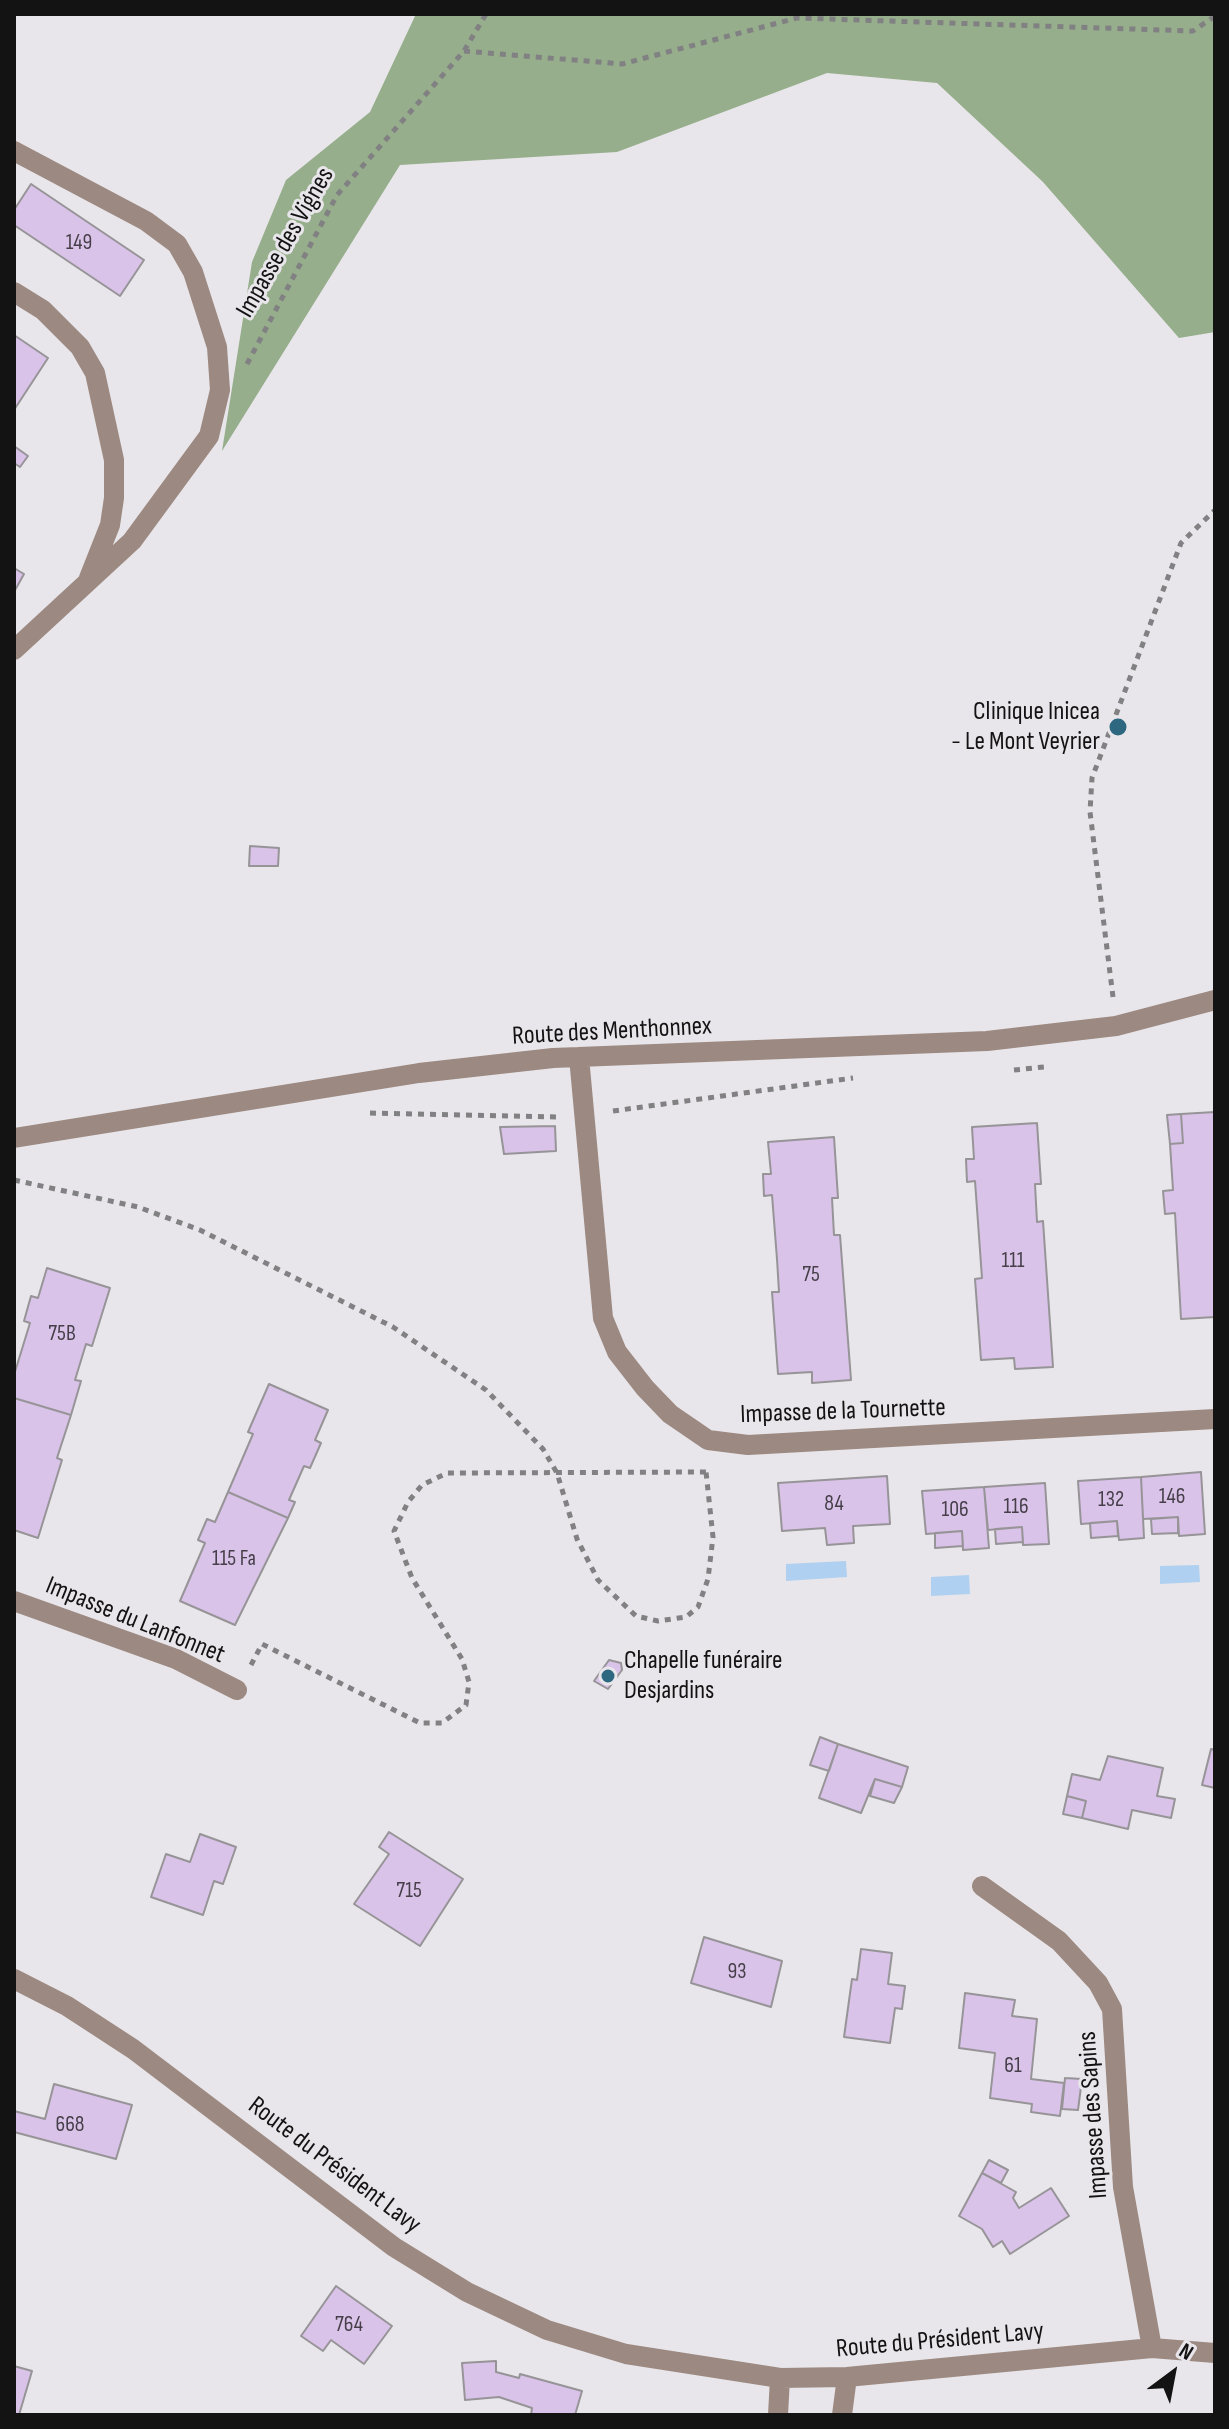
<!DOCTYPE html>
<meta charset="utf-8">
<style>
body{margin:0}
#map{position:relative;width:1229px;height:2429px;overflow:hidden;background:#e8e6ea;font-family:"Sofia Sans Condensed",sans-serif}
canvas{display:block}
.frame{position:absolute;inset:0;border:16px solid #141314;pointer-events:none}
.north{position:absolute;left:1133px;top:2333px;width:80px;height:80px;-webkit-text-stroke:6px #e8e6ea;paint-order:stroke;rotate:32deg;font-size:22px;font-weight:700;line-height:32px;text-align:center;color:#141314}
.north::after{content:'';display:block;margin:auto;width:28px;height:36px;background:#141314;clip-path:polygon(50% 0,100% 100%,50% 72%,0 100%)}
</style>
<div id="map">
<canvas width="1229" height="2429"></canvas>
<div class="frame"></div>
<div class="north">N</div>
</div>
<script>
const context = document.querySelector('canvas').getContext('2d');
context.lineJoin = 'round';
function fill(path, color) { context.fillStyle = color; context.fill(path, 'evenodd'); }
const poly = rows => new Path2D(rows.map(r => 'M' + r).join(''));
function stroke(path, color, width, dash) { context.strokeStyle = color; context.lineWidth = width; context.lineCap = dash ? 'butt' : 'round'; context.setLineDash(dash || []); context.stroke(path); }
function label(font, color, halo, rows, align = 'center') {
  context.font = font + ' "Sofia Sans Condensed",sans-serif'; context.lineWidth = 6; context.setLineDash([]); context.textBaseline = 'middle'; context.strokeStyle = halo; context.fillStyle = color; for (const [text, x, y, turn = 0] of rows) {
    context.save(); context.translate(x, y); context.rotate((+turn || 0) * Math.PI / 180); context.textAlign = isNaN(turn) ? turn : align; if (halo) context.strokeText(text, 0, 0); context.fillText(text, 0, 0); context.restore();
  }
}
fill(poly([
 [416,14,1215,14,1215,332,1179,338,1043,182,937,83,827,73,617,152,400,165,222,451,252,262,286,180,370,112]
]), '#96ae8b');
fill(poly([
 [846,1561,847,1577,786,1581,786,1564],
 [1199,1565,1200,1582,1160,1584,1160,1566],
 [969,1575,970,1594,931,1596,931,1577]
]), '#afd0f0');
const building = poly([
 [31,184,144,260,120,296,14,225,14,210,31,184],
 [14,335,48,358,14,410,14,335],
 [14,446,28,456,20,467,14,463,14,446],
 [14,568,24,574,14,592,14,568],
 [250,846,279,848,278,866,249,866,250,846],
 [1215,1112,1215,1317,1181,1319,1175,1213,1165,1214,1163,1191,1173,1190,1170,1144,1183,1143,1181,1114,1215,1112],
 [1181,1114,1183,1143,1170,1144,1167,1115,1181,1114],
 [1037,1123,1041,1184,1035,1184,1037,1222,1043,1221,1053,1367,1015,1369,1014,1358,981,1360,975,1279,982,1278,975,1181,967,1182,966,1159,974,1159,972,1127,1037,1123],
 [555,1126,556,1151,504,1154,500,1127,555,1126],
 [834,1137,838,1198,832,1198,834,1235,840,1235,851,1380,812,1383,812,1372,778,1374,772,1292,779,1292,777,1259,772,1195,764,1196,763,1174,771,1174,768,1142,834,1137],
 [47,1268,110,1288,92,1346,86,1344,75,1380,81,1381,71,1415,14,1398,14,1375,30,1323,24,1321,31,1296,38,1298,47,1268],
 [269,1384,328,1410,315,1440,321,1443,310,1468,304,1466,289,1500,295,1502,288,1518,228,1492,253,1434,248,1432,269,1384],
 [14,1398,71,1415,57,1458,62,1460,38,1538,14,1530,14,1398],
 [1201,1472,1205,1534,1179,1536,1178,1517,1143,1519,1141,1477,1201,1472],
 [887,1476,890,1524,853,1526,854,1543,827,1545,825,1528,782,1531,778,1483,887,1476],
 [1141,1477,1144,1538,1119,1540,1117,1521,1081,1524,1078,1481,1141,1477],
 [1045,1483,1049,1544,1023,1545,1022,1527,988,1530,984,1487,1045,1483],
 [984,1487,989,1548,963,1550,962,1531,926,1534,922,1491,984,1487],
 [228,1492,288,1518,235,1625,180,1601,205,1543,198,1540,207,1519,215,1522,228,1492],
 [1178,1517,1178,1533,1152,1534,1151,1519,1178,1517],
 [1117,1521,1118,1536,1091,1538,1090,1523,1117,1521],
 [1022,1527,1023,1542,996,1544,995,1529,1022,1527],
 [962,1531,963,1546,935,1548,935,1533,962,1531],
 [609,1660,621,1663,622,1670,608,1689,594,1681,609,1660],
 [820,1737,838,1744,829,1771,810,1765,820,1737],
 [838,1744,908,1767,902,1787,875,1779,861,1813,819,1798,838,1744],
 [1211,1749,1215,1750,1215,1788,1202,1785,1211,1749],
 [1108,1756,1163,1768,1157,1796,1175,1799,1171,1818,1132,1810,1128,1829,1082,1818,1086,1801,1067,1796,1072,1774,1100,1780,1108,1756],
 [875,1779,902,1787,894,1803,870,1796,875,1779],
 [1067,1796,1086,1801,1082,1818,1063,1814,1067,1796],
 [389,1832,463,1879,420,1946,354,1904,389,1854,379,1847,389,1832],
 [200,1834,236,1847,223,1884,214,1881,203,1915,151,1897,166,1854,190,1862,200,1834],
 [704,1937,782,1961,771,2007,691,1983,704,1937],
 [861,1949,892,1953,888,1984,905,1986,902,2009,895,2008,890,2043,844,2037,852,1979,857,1980,861,1949],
 [965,1993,1015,2000,1012,2016,1037,2019,1031,2079,1064,2083,1060,2116,1031,2112,1032,2104,990,2098,995,2053,959,2048,965,1993],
 [1065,2078,1082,2079,1078,2110,1062,2109,1065,2078],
 [54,2084,132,2105,116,2159,14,2132,14,2111,45,2119,54,2084],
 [989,2160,1008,2170,1001,2183,982,2173,989,2160],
 [982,2173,1016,2192,1013,2198,1019,2208,1051,2188,1069,2216,1010,2254,1002,2241,993,2247,982,2229,959,2216,982,2173],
 [336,2286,392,2326,364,2364,331,2340,323,2351,301,2336,336,2286],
 [496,2361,496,2372,519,2378,520,2374,582,2391,575,2415,531,2415,532,2408,499,2397,465,2400,462,2363,496,2361],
 [14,2366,32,2371,19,2415,14,2415,14,2366]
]);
fill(building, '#dac3e9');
stroke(building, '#979498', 2);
stroke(poly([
 [464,51,622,64,797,18,1193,31,1215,16],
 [247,364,337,195,464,51,486,14],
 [1113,997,1090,812,1092,778,1181,543,1215,510],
 [1014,1070,1044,1067],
 [613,1111,853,1078],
 [370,1113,556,1117],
 [14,1180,138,1207,200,1230,393,1327,486,1390,543,1449,557,1473,577,1539,598,1580,636,1616,658,1621,686,1617,698,1607,708,1579,713,1537,706,1472],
 [251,1665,262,1644,420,1723,442,1723,466,1705,469,1682,462,1659,412,1578,394,1531,408,1502,422,1485,447,1473,706,1472]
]), '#818082', 5, [6, 6]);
stroke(poly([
 [14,151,146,221,177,244,193,272,217,347,220,390,209,436,132,541,14,650],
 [14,292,43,310,80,347,95,373,114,460,114,498,110,525,89,578],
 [579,1057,603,1318,617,1352,645,1388,670,1414,708,1440,748,1445,1215,1419],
 [14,1138,419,1073,553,1058,987,1041,1116,1026,1215,1000],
 [14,1601,176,1659,237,1690],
 [982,1886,1059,1941,1098,1983,1112,2009,1123,2187,1152,2348],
 [14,1979,67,2006,133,2049,394,2247,467,2292,547,2330,626,2354,780,2378,847,2377,1152,2348,1215,2353],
 [778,2415,780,2378],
 [842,2415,847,2377]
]), '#9c8981', 20);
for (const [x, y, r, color] of [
 [1118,727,10,"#2d6880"],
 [608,1676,8,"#2d6880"]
]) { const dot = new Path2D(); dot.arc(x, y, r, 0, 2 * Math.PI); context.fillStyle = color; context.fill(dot); stroke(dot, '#e8e6ea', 3); }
label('22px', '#463f49', null, [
 ["149",79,243],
 ["111",1013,1261],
 ["75",811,1275],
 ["75B",62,1334],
 ["146",1172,1497],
 ["132",1111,1500],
 ["84",834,1504],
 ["116",1016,1507],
 ["106",955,1510],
 ["115 Fa",234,1559],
 ["715",409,1891],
 ["93",737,1972],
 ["61",1013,2066],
 ["668",70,2125],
 ["764",349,2325]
]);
label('26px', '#141314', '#e8e6ea', [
 ["Impasse des Vignes",286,243,-60],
 ["Route des Menthonnex",612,1032,-3],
 ["Impasse de la Tournette",843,1412,-2],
 ["Impasse du Lanfonnet",135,1621,22],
 ["Impasse des Sapins",1094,2115,-94],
 ["Route du Président Lavy",334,2166,37],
 ["Route du Président Lavy",940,2341,-5]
]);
label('26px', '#141314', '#e8e6ea', [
 ["Clinique Inicea",1100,712],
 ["- Le Mont Veyrier",1100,742],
 ["Chapelle funéraire",624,1661,"left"],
 ["Desjardins",624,1691,"left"]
], 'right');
</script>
